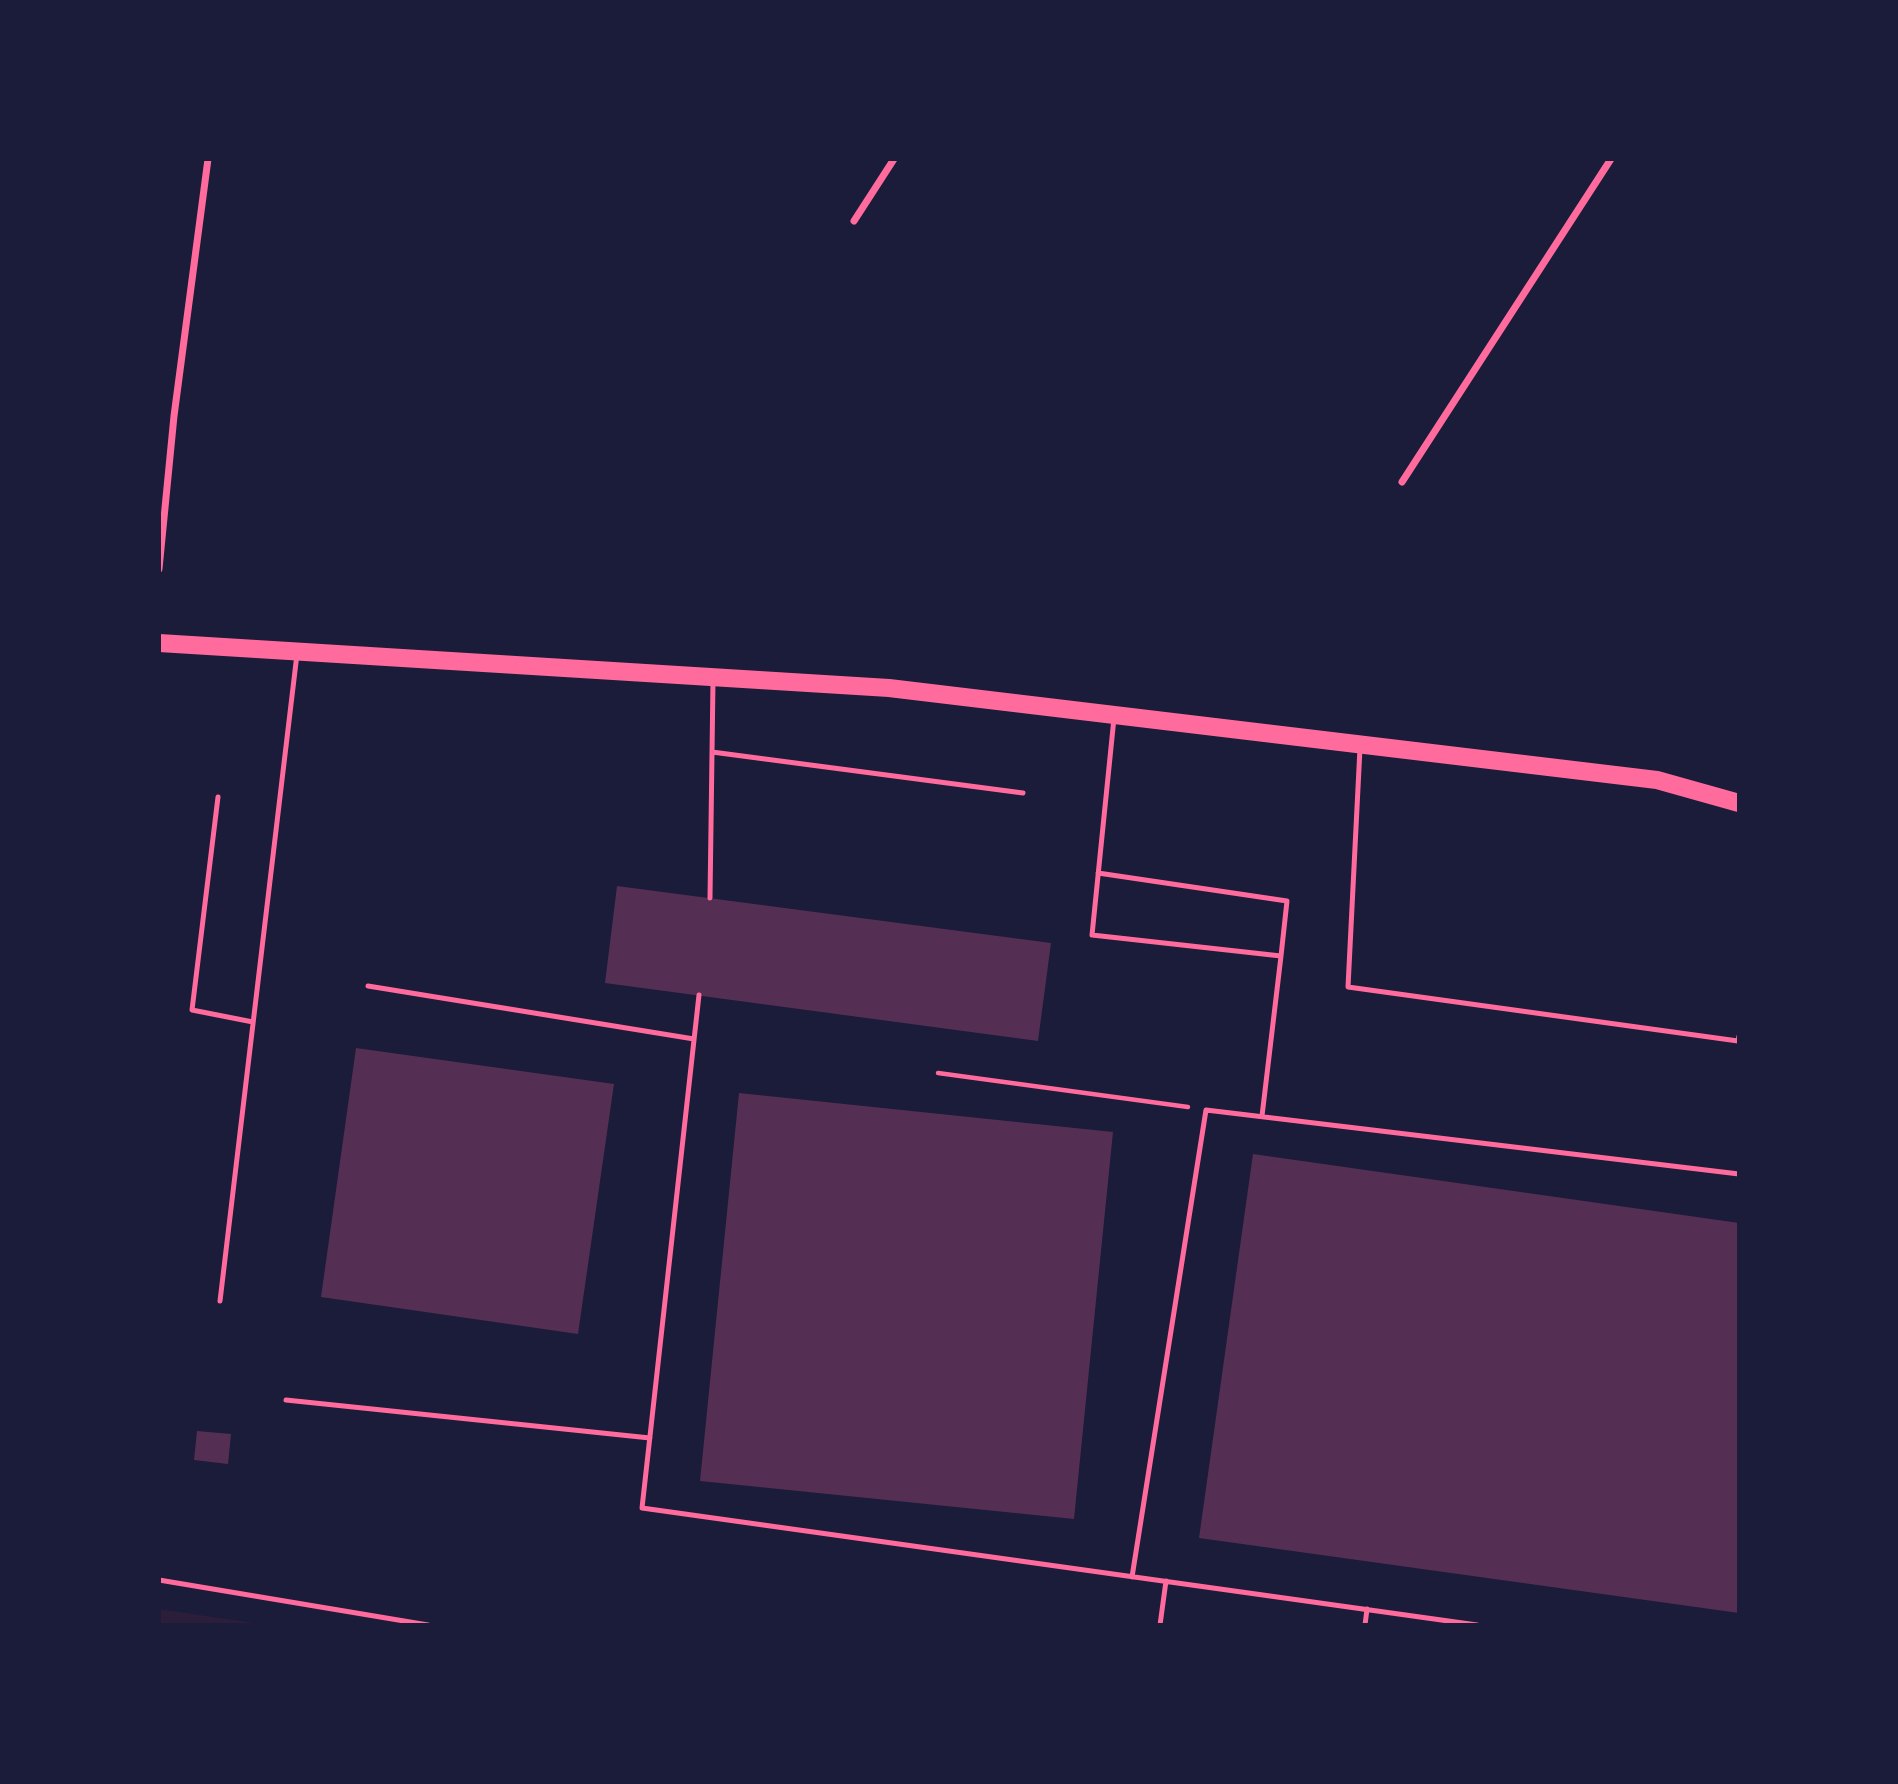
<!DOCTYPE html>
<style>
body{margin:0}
#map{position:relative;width:1898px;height:1784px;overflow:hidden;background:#1b1b3a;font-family:"Open Sans",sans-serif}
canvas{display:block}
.frame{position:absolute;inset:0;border:161px solid #1b1b3a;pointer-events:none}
</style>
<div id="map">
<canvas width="1898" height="1784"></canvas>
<div class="frame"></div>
</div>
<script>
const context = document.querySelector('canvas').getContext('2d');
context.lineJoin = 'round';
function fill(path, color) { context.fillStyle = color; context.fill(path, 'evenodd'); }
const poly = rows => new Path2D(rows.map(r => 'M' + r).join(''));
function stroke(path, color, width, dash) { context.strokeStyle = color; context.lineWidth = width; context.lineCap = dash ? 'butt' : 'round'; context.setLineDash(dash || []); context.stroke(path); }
fill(poly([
 [159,1609,268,1625,159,1625]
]), '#2a1e3b');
fill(poly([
 [617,886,1051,943,1038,1041,605,983],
 [356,1048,614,1084,578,1334,321,1297],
 [739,1093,1113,1132,1074,1519,700,1481],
 [1253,1154,1739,1223,1739,1613,1199,1538],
 [197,1431,231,1434,228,1464,194,1460]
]), '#542f53');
stroke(poly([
 [938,1073,1188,1107]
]), '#ff6b9d', 4.5);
stroke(poly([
 [1114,718,1092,935,1281,956,1262,1116],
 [1360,748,1348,987,1738,1041,1739,1036],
 [712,752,1023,793],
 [218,797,192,1010,253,1022],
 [1098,873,1287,901,1281,956],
 [710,898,713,681],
 [368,986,694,1039],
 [699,995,642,1508,1477,1625],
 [220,1301,297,654],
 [286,1400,650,1438],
 [1132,1577,1206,1110,1739,1174],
 [159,1580,428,1625],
 [1160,1625,1166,1581],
 [1365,1625,1367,1609]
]), '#ff6b9d', 5);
stroke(poly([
 [854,221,894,159],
 [1402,482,1611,159],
 [159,569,174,416,208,159]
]), '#ff6b9d', 7);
stroke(poly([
 [159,643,889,688,1657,780,1739,803]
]), '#ff6b9d', 18);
</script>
